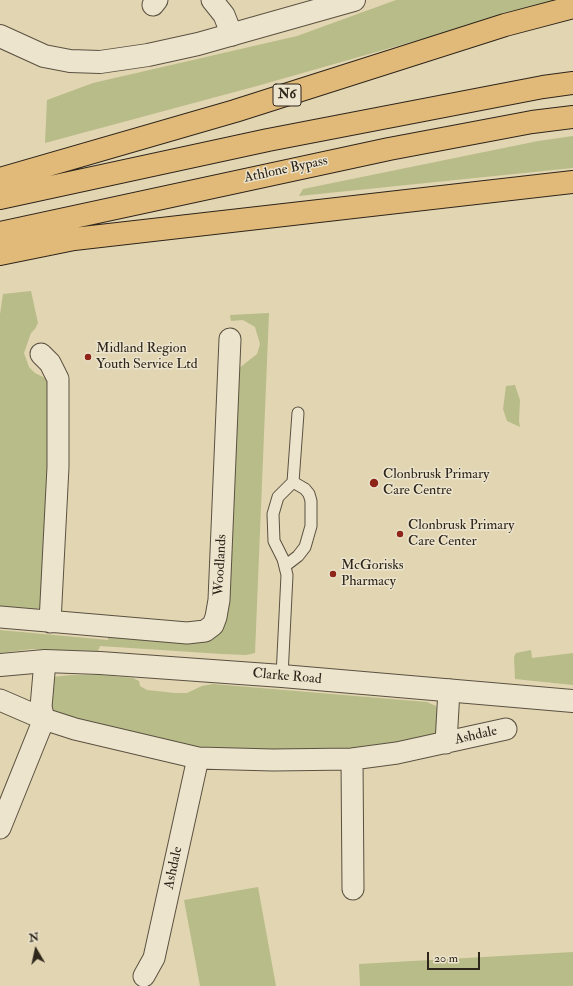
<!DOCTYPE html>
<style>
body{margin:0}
#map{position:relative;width:573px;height:986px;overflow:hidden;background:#e2d5b2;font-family:"IM FELL Double Pica",serif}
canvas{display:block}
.north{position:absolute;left:16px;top:930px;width:40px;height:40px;-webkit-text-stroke:3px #ece4cd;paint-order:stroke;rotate:351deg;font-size:11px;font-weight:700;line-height:16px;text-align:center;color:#2e251b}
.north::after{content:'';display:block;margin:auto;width:14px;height:18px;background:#2e251b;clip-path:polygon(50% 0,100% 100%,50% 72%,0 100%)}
.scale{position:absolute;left:427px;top:952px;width:53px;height:18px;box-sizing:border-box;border:2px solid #2e251b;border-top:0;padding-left:5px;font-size:12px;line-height:14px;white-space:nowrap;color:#2e251b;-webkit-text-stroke:3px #ece4cd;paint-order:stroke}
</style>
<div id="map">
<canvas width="573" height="986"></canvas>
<div class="north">N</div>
<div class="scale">20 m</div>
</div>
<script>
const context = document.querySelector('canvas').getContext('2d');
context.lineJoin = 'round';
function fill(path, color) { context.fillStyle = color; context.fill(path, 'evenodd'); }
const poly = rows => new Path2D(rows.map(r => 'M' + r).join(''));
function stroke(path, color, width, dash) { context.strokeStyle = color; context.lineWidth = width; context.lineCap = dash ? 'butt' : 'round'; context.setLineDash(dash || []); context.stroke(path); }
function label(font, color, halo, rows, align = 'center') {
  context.font = font + ' "IM FELL Double Pica",serif'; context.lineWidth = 3; context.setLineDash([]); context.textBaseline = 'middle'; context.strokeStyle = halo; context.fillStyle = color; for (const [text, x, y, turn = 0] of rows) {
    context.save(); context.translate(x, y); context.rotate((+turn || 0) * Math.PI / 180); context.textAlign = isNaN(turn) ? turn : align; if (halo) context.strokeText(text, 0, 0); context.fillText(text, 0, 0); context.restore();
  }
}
fill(poly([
 [396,0,559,0,257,86,45,143,47,100,93,83,297,36],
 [573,136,573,168,299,196,303,189,538,141],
 [31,291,38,323,35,329,31,333,24,353,29,367,35,373,45,378,49,384,52,395,41,606,36,610,0,608,0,314,3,294],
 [269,313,255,653,246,655,222,654,100,646,98,651,32,649,0,653,0,630,108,640,108,634,207,638,238,369,257,354,260,344,255,327,243,320,231,321,230,315],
 [515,385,520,400,519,421,520,427,507,421,503,409,506,386],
 [531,650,532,658,573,653,573,685,515,679,514,657,516,653],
 [70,675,101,675,133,678,139,681,140,686,147,690,175,693,187,693,202,686,213,684,427,702,436,706,441,725,433,738,337,751,211,749,175,743,80,721,52,711,51,687,53,677],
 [258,887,276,986,200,986,184,900],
 [573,952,573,986,360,986,359,964]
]), '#b8bc89');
const service = poly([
 [285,566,298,556,305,547,311,526,311,501,309,494,305,489,293,482],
 [282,676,287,575,283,559,274,541,273,514,278,497,293,482,298,413]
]);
const minor = poly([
 [212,0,224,15,232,35],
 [153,5,157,0],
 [41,354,50,363,58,379,58,467,50,622],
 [0,617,187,633,205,631,213,625,216,617,219,600,230,339],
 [0,700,44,719,75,729,198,758,273,760,352,759,397,753,506,729],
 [446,743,449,690],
 [352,759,353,889],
 [0,828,44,719,41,707,45,661],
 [144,976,154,958,198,758]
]);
const tertiary = poly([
 [0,36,44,56,70,61,100,62,148,55,198,44,354,0],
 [0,665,45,661,100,663,282,676,573,701]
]);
const trunk = poly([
 [0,179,235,111,505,25,573,7],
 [0,198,268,140,543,87,573,83],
 [0,233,389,149,532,122,573,117],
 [0,254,74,239,573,182]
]);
stroke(service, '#5b5141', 13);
stroke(minor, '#5b5141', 23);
stroke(tertiary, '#5b5141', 24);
stroke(trunk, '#2e251b', 24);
stroke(service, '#ece4cd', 11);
stroke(minor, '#ece4cd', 21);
stroke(tertiary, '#ece4cd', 22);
stroke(trunk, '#e1ba79', 22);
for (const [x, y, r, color] of [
 [88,357,4,"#8f2418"],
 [374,483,5,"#8f2418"],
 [400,534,4,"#8f2418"],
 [333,574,4,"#8f2418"]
]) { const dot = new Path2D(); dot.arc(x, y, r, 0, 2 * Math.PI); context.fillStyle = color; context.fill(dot); stroke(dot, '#ece4cd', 1.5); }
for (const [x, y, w] of [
 [287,95,28]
]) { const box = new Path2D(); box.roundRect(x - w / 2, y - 11, w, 22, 3); context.fillStyle = '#ece4cd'; context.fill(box); stroke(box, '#2e251b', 1); }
label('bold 13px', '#2e251b', null, [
 ["N6",287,95]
]);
label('14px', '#2e251b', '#ece4cd', [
 ["Athlone Bypass",286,170,-12],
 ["Woodlands",221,565,-87],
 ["Clarke Road",287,677,5],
 ["Ashdale",476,736,-13],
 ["Ashdale",174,868,-78]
]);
label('14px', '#2e251b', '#ece4cd', [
 ["Midland Region",96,349],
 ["Youth Service Ltd",96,365],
 ["Clonbrusk Primary",383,475],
 ["Care Centre",383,491],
 ["Clonbrusk Primary",408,526],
 ["Care Center",408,542],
 ["McGorisks",341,566],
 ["Pharmacy",341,582]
], 'left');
</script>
